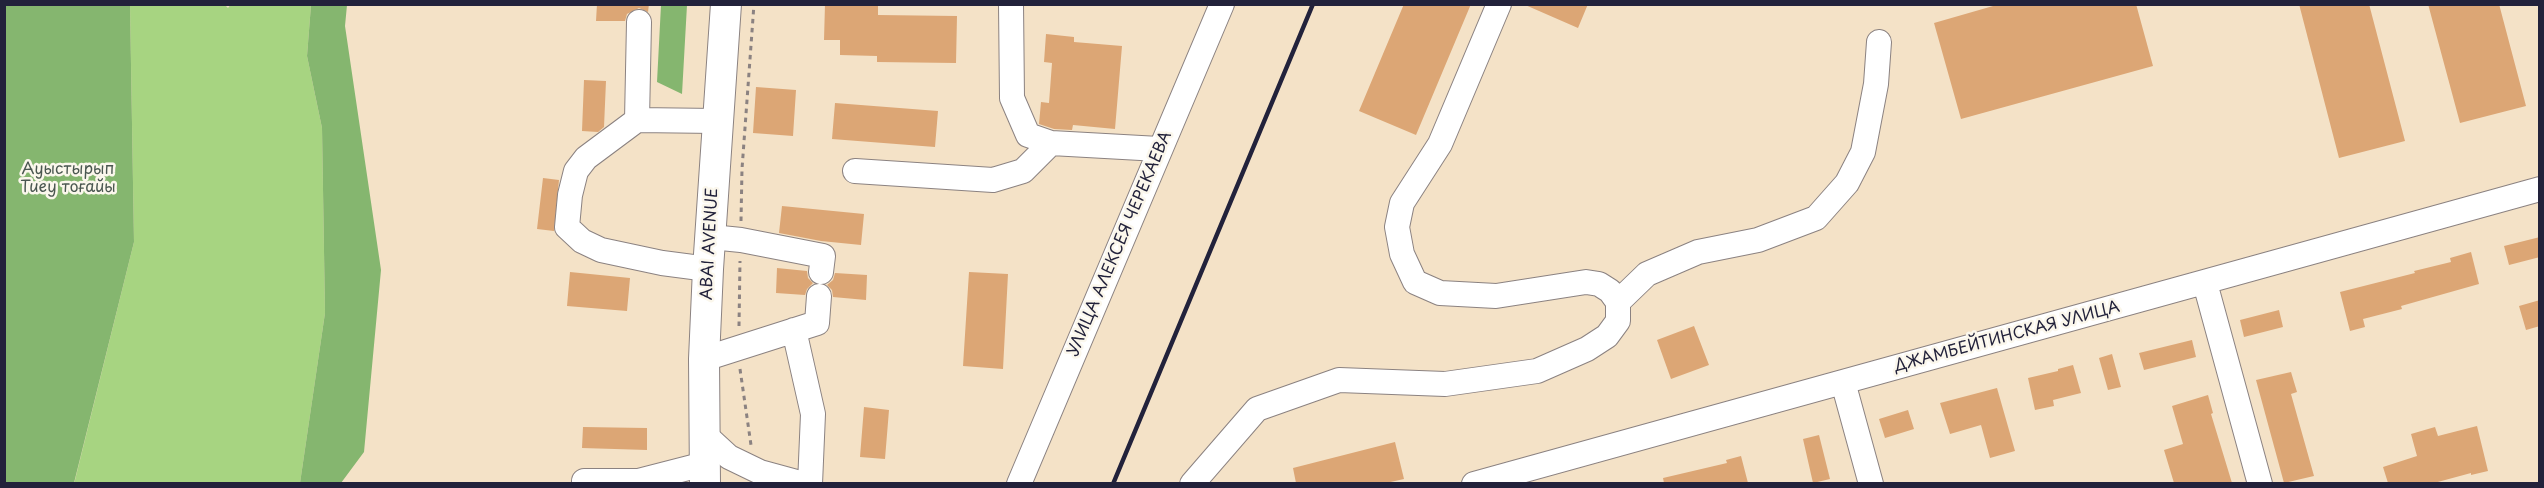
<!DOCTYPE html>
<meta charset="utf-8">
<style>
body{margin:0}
#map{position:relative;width:2544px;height:488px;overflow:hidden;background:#f4e2c7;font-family:"Playpen Sans",sans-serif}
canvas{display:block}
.frame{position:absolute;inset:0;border:6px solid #22223b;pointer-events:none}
</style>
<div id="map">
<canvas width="2544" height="488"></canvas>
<div class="frame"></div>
</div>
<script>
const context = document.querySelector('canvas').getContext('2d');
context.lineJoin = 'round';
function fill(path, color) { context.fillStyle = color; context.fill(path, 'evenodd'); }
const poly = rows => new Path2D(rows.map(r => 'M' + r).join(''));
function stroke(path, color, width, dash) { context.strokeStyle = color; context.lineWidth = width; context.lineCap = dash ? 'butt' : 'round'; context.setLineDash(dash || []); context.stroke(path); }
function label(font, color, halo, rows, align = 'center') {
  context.font = font + ' "Playpen Sans",sans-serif'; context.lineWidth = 5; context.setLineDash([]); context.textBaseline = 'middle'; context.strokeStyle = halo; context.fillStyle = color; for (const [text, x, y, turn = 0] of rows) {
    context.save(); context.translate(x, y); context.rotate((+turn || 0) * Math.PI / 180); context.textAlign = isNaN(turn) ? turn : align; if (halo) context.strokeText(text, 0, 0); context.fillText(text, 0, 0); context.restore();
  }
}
fill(poly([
 [224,4,228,8,231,4,311,5,307,56,322,128,325,313,300,483,74,484,134,242,130,5]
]), '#a7d481');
fill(poly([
 [4,5,130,5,134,242,74,483,5,483],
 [311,5,347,5,345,26,381,270,364,452,341,483,300,483,325,313,322,128,307,56],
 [661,5,687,5,682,94,657,82]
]), '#85b66f');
fill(poly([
 [597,4,649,4,648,12,639,8,627,14,625,21,596,21],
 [825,4,878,4,878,15,957,16,956,63,877,62,877,56,840,55,840,40,824,40],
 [1404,4,1471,4,1416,135,1359,111],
 [1523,4,1588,4,1578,28],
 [2000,4,2136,4,2153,66,1961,119,1934,23],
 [2299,4,2369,4,2405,141,2339,158],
 [2428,4,2499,4,2526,106,2460,123],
 [1046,34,1074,37,1074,42,1122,46,1115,129,1073,125,1072,130,1054,129,1039,124,1041,102,1049,103,1052,63,1044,62],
 [584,80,606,81,604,127,598,132,582,131],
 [756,87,796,90,793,136,753,133],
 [835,103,938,111,935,147,832,139],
 [543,178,559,180,554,231,537,229],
 [782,206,864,214,861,245,821,241,779,233],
 [2540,237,2540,257,2509,265,2504,246],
 [2471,252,2479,284,2401,306,2402,309,2363,319,2365,327,2350,331,2340,292,2415,273,2414,271,2451,262,2450,258],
 [777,268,807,271,808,278,813,283,807,289,805,295,776,293],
 [570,272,630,278,627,311,567,306],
 [969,272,1008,274,1003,369,963,366],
 [835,273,867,275,866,300,833,297,832,290,827,285,833,280],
 [2540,300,2540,326,2526,330,2519,306],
 [2279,310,2283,327,2244,337,2240,320],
 [1694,326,1709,365,1671,379,1657,340],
 [2192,340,2196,357,2144,370,2139,353],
 [2112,354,2121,387,2108,390,2099,358],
 [2073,365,2081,393,2053,400,2054,406,2035,410,2028,378,2058,371,2058,369],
 [2291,372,2297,392,2291,394,2314,476,2284,483,2256,380],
 [1997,388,2015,451,1990,458,1981,425,1950,434,1940,403],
 [2208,395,2213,413,2211,414,2232,483,2174,483,2164,450,2183,444,2172,406],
 [864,407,889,410,885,459,860,457],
 [1908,410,1914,429,1885,438,1879,419],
 [2477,426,2488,471,2471,475,2471,473,2434,483,2388,483,2383,467,2417,456,2411,434,2435,427,2438,436],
 [583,427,647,428,647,450,582,448],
 [1819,435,1830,479,1813,483,1803,439],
 [1395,442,1404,479,1386,483,1296,483,1293,468],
 [1741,456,1748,483,1664,483,1663,478,1727,463,1726,460]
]), '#dca675');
const minor = poly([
 [1011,4,1012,98,1028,135,1051,143,1159,149],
 [639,22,637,120,716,121],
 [637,120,586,158,576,171,570,195,567,227,582,241,601,250,662,263,708,269],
 [855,171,993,180,1023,171,1051,143],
 [711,237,741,240,823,256,821,272],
 [2205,283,2260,484],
 [1618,302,1647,274,1698,252,1758,240,1816,218,1847,183,1863,152,1876,84,1879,42],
 [794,330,813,414,810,484],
 [704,359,817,323,819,296],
 [1843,382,1871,484],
 [704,434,729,457,760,472,804,484],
 [584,484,584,481,638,481,704,464],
 [1019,484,1222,4],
 [1192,484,1257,409,1339,380,1445,384,1537,371,1587,349,1607,336,1618,321,1618,302,1610,291,1599,284,1586,282,1496,296,1440,293,1415,282,1402,254,1397,227,1402,203,1440,144,1499,4],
 [1474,484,2540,189]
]);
const major = poly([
 [705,484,704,359,708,269,726,4]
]);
stroke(minor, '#8b8281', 26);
stroke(major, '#8b8281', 32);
stroke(poly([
 [741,221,742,169,754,4],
 [739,326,740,261],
 [740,369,751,445]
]), '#8b8281', 3, [4.5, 4.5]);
stroke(minor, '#fff', 24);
stroke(major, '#fff', 30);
stroke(poly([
 [1113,484,1313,4]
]), '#22223b', 4.5);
label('16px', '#4a5750', '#fbf7ec', [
 ["Ауыстырып",68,170],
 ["Тиеу тоғайы",68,188]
]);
label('16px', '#22223b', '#fbf7ec', [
 ["ABAI AVENUE",710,244,-87],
 ["УЛИЦА АЛЕКСЕЯ ЧЕРЕКАЕВА",1120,244,-67],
 ["ДЖАМБЕЙТИНСКАЯ УЛИЦА",2007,337,-15]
]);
</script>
